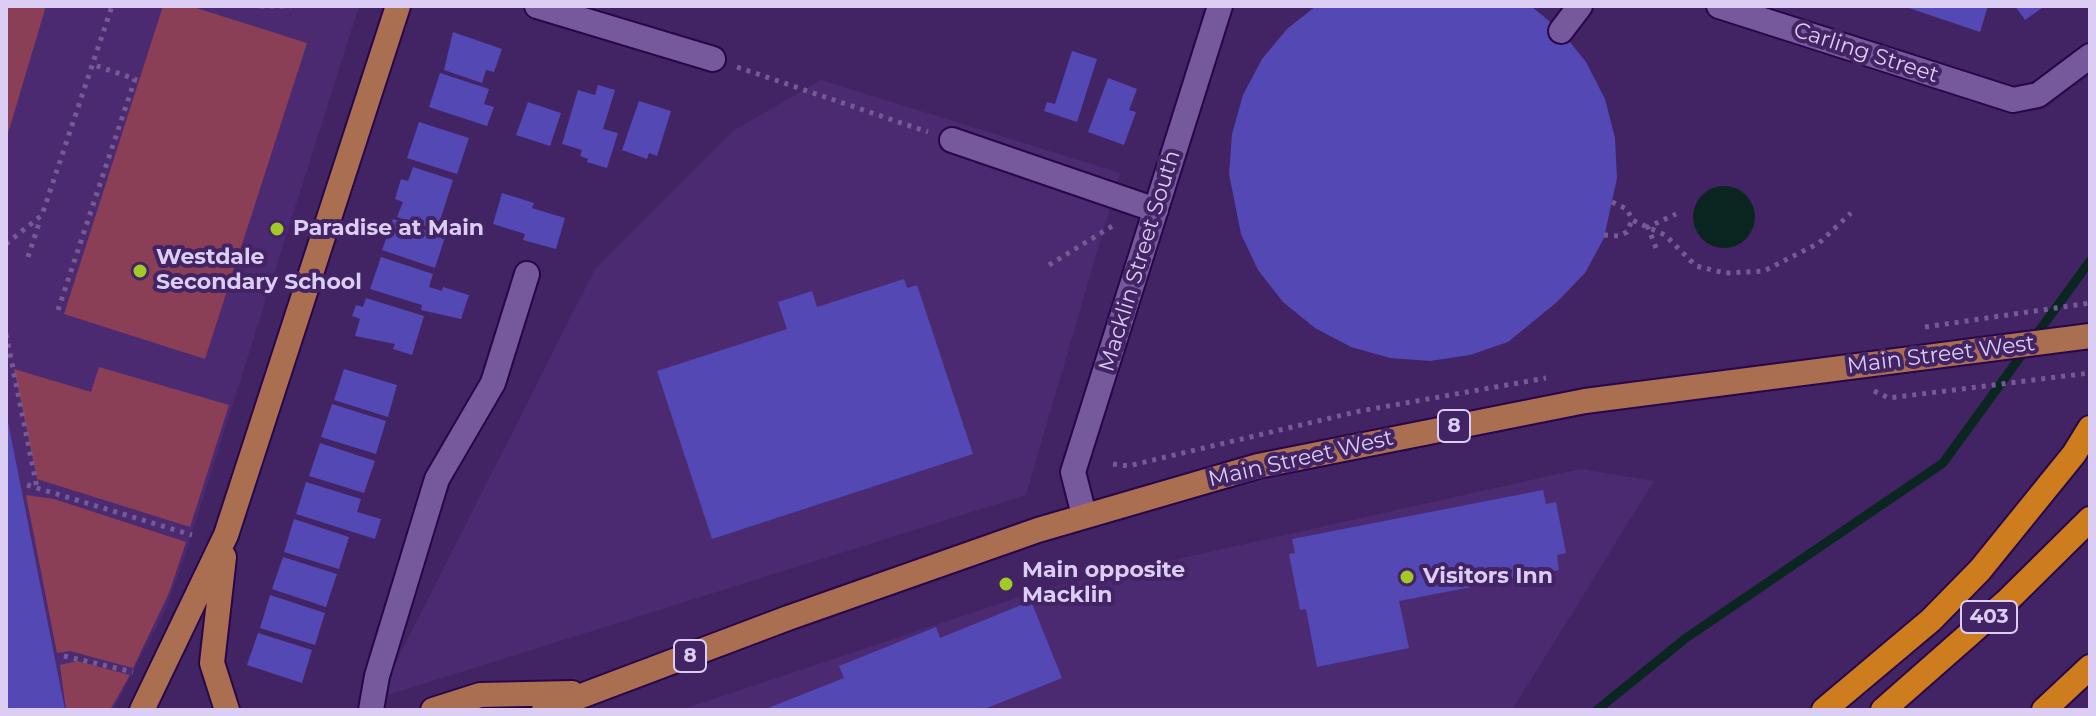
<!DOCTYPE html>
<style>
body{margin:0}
#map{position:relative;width:2096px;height:716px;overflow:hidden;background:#422464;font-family:Montserrat,sans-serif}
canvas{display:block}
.frame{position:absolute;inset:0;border:8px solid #dccdf4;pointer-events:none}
</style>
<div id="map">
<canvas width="2096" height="716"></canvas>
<div class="frame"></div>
</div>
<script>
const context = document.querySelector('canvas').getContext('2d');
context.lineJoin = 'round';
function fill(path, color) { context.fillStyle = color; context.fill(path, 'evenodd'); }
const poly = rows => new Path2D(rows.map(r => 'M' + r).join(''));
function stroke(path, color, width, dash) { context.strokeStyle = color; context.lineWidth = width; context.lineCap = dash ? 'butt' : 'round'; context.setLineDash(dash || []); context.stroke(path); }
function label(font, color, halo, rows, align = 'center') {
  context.font = font + ' Montserrat,sans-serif'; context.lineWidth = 8; context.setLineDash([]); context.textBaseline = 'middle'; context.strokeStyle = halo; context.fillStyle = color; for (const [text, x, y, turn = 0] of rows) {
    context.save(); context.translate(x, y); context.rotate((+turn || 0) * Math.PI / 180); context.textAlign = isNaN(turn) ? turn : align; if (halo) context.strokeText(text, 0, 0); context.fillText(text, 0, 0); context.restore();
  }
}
fill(poly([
 [6,6,359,6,184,558,166,608,113,710,6,710],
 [821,80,1120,173,1026,495,378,698,595,269,733,131],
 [1580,469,1654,481,1512,710,681,710,1044,589]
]), '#4c2a71');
fill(poly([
 [6,6,46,6,6,140],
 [163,6,190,6,307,43,205,359,64,314],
 [99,367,229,405,190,527,37,479,14,369,91,392],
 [26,495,54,499,186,542,169,593,133,668,70,651,57,653],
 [77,661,130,675,110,710,66,710,60,665]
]), '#8b3f56');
fill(poly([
 '1693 217a31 31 0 1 1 62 0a31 31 0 1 1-62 0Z'
]), '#0b2521');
stroke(poly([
 [1597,710,1686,638,1943,463,2090,261]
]), '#0b2521', 9);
fill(poly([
 [1316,6,1531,6,1561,31,1586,62,1605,99,1615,138,1617,178,1604,238,1585,273,1557,302,1508,342,1470,355,1430,361,1390,358,1351,347,1315,328,1283,302,1258,270,1241,234,1229,174,1232,134,1243,95,1262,59,1287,29],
 [1903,6,1988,6,1980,32],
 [2015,6,2045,6,2025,20],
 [453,32,502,49,494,72,486,70,482,83,444,70],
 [1072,51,1097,59,1077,122,1044,111,1047,102,1055,104],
 [440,73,489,89,484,104,494,107,487,126,429,107],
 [1108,78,1137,89,1129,110,1136,112,1124,145,1088,132],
 [598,85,615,90,603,129,618,133,607,168,587,162,588,159,580,156,582,150,562,144,578,90,595,95],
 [639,101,671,111,657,156,649,153,647,159,622,150],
 [528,102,561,113,550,146,516,135],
 [419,122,469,138,457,174,407,158],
 [413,167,453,180,437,230,397,217,403,202,395,199,401,179,408,181],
 [502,193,534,203,532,208,565,218,556,249,523,240,525,234,493,224],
 [393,219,445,237,435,268,382,250],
 [381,257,433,274,429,287,442,291,443,287,469,295,461,319,421,310,422,305,370,289],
 [904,279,907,288,917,285,973,454,712,539,657,371,787,329,778,302,812,291,817,307],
 [366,298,424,316,412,355,393,349,395,344,355,336,360,319,352,316,356,305,363,307],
 [344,369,397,385,388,417,334,400],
 [332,404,386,421,376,454,321,437],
 [6,417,7,417,65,710,6,710],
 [320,443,375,461,364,493,309,476],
 [306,482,361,499,357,512,381,519,375,539,296,514],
 [1543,490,1546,504,1556,502,1566,553,1557,555,1559,570,1399,601,1409,648,1317,667,1306,609,1300,610,1289,554,1295,553,1292,539],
 [294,519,349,537,339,569,284,552],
 [283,557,337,574,326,607,272,589],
 [270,595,325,613,315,645,260,628],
 [1031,601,1062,678,982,710,763,710,844,678,839,666,936,627,940,638],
 [258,633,312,650,302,683,247,665]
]), '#5348b4');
const minor = poly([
 [537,6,713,59],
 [1719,6,2013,100,2038,95,2090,56],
 [1561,31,1580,6],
 [952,140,1156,210],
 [1084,515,1073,472,1220,6],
 [371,710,377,676,437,479,493,383,527,274]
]);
const major = poly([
 [224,557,212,663,227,710],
 [142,710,226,535,398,6],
 [433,710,480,695,572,693],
 [544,710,788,618,1038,530,1258,466,1585,401,2090,336]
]);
const highway = poly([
 [1824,710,1931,620,1980,570,2074,454,2090,428],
 [1883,710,2007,601,2090,519],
 [2044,710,2090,667]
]);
stroke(minor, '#290647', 28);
stroke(major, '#290647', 28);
stroke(highway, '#290647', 28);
stroke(poly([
 [260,6,291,6],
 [737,67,928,132],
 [1612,202,1627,209,1632,220,1665,235,1696,266,1725,273,1764,271,1819,243,1851,213],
 [1604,235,1619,236,1627,232,1632,220],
 [6,244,42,215,112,6],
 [1656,248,1648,227,1676,214],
 [28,257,40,220],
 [1049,265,1114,225],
 [58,310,135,79,91,64],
 [1925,327,2090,303],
 [6,334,37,488],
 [1874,391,1889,398,2090,373],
 [1113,464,1128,466,1360,411,1546,378],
 [27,485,192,535],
 [64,656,133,672]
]), '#745b93', 5, [4, 6]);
stroke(minor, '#76589d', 24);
stroke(major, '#aa6e51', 24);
stroke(highway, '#cd7c1e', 24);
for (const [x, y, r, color] of [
 [277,229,8,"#a3c927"],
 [140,271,8,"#a3c927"],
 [1407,577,8,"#a3c927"],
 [1006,584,8,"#a3c927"]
]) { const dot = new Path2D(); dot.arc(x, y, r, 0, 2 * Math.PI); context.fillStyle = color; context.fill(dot); stroke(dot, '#422464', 3); }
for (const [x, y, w] of [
 [1454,426,32],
 [1989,617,56],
 [690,656,32]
]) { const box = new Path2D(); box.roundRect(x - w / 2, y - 16, w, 32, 6); context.fillStyle = '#422464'; context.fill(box); stroke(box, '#dccdf4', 2); }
label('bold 20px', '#dccdf4', null, [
 ["8",1454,426],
 ["403",1989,617],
 ["8",690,656]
]);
label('22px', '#dccdf4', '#422464', [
 ["Carling Street",1866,53,18],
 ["Macklin Street South",1140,261,-73],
 ["Main Street West",1941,355,-7],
 ["Main Street West",1301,459,-13]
]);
label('bold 22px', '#dccdf4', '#422464', [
 ["Paradise at Main",293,229],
 ["Westdale",156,258],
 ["Secondary School",156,283],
 ["Main opposite",1022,571],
 ["Macklin",1022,596],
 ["Visitors Inn",1423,577]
], 'left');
</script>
